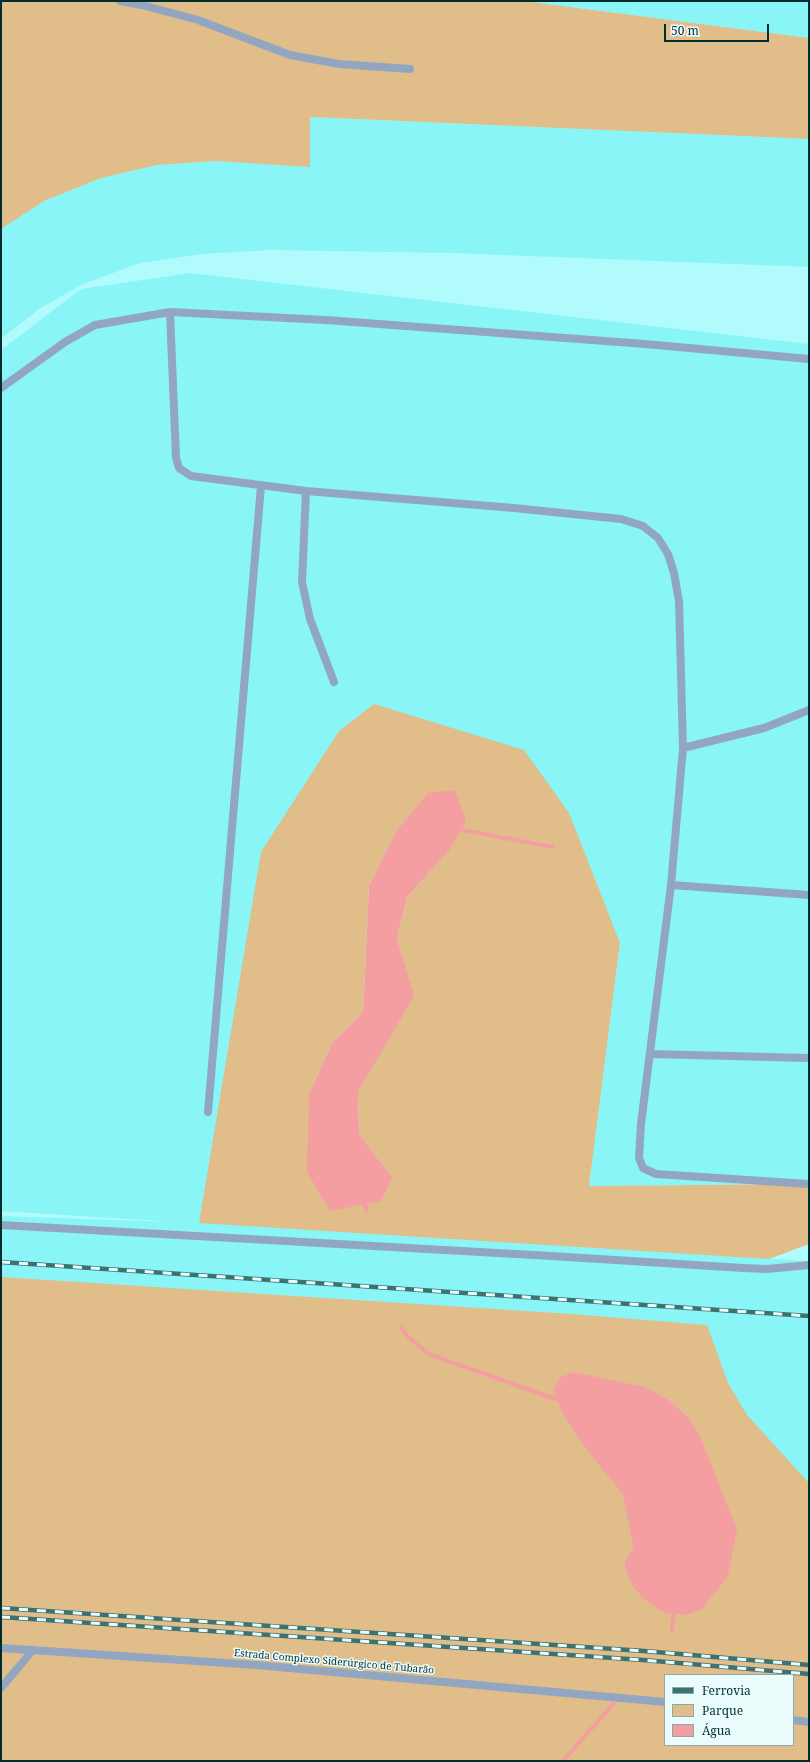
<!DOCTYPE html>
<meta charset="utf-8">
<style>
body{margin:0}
#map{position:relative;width:810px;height:1762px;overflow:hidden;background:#b2fbfc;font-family:"Noto Serif",serif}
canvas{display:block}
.frame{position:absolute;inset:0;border:2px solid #022d2e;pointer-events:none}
.legend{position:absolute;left:664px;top:1674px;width:130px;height:72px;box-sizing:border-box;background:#ebfcfd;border:1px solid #8ea9aa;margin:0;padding:5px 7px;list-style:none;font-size:12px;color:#022d2e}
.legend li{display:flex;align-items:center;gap:8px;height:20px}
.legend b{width:20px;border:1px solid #8ea9aa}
.scale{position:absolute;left:664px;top:24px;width:105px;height:18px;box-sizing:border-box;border:2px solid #022d2e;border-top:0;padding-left:5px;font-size:12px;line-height:14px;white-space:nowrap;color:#022d2e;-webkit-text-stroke:3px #ebfcfd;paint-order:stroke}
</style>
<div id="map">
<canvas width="810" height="1762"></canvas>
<div class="frame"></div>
<ul class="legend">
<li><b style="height:5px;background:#3d7273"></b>Ferrovia</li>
<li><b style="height:11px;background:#e0bd89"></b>Parque</li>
<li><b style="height:11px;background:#f59ea1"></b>Água</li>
</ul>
<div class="scale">50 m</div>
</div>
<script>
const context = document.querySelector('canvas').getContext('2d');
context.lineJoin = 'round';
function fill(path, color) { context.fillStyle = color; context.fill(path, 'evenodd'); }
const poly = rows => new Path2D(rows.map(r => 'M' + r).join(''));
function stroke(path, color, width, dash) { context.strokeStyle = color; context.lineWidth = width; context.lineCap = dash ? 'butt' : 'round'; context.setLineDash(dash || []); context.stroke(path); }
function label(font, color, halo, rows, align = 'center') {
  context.font = font + ' "Noto Serif",serif'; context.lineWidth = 3; context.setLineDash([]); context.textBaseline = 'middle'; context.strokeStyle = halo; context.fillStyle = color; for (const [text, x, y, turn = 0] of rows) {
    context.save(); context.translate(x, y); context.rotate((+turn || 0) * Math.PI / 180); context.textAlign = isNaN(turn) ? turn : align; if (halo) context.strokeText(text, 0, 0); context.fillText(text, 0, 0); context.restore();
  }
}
fill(poly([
 [524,1,809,1,809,38],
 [310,117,809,139,809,267,451,253,271,250,202,254,140,263,83,284,39,309,1,339,1,229,43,201,101,178,157,165,216,161],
 [190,273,809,344,809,1184,589,1186,620,943,374,704,199,1222,809,1261,809,1682,793,1675,1,1627,1,1216,175,1222,1,1211,1,350,81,289]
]), '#8af5f7');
fill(poly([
 [1,1,524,1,809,38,809,139,310,117,310,167,216,161,157,165,101,178,44,201,1,229],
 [374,704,524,750,569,813,620,943,589,1186,809,1184,809,1244,769,1259,199,1223,261,852,339,731],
 [455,790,448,852,407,897,397,938,413,996,358,1092,359,1134,392,1177,309,1094,332,1043,363,1012,369,886,396,831,428,794],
 [1,1277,572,1314,707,1325,728,1383,747,1415,809,1483,809,1761,1,1761],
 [645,1387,669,1400,687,1416,631,1584,624,1564,633,1546,623,1493,597,1463],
 [665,1675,793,1675,793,1745,665,1745]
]), '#e0bd89');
fill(poly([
 [455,790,466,821,448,852,407,897,397,938,414,996,358,1092,359,1134,392,1177,381,1201,330,1211,307,1172,309,1094,332,1043,363,1012,369,886,396,831,428,793],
 [573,1372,645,1387,669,1400,687,1416,699,1434,737,1530,728,1576,701,1610,685,1615,665,1613,645,1600,631,1584,624,1564,633,1546,623,1494,597,1463,575,1433,560,1408,553,1389,561,1377]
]), '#f59ea1');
stroke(poly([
 [457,829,553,847],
 [363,1200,367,1211],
 [401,1327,408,1337,429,1354,561,1401],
 [672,1631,674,1609],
 [563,1761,613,1704]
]), '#f59ea1', 4);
stroke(poly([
 [120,1,142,5,198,20,290,55,339,64,410,69],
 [170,312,176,458,179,468,191,476,306,491,514,508,621,519,643,526,658,538,668,554,674,573,679,601,683,748,671,885,641,1124,639,1158,643,1168,656,1174,809,1184],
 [1,388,65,342,95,325,170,312,326,320,645,344,809,359],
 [306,491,302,582,310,619,334,682],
 [683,748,764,728,809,710],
 [671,885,809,895],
 [651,1054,809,1058],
 [208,1112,261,486],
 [1,1225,551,1256,743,1268,767,1269,809,1265],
 [1,1648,256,1665,665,1702],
 [1,1688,33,1650],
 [793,1720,809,1722]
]), '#92a6c2', 8);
const rail = poly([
 [1,1262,809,1316],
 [1,1608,644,1651,809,1665],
 [1,1617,643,1660,809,1674]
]);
stroke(rail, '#3d7273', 4.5);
stroke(rail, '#ebfcfd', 3, [9]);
label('10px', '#022d2e', '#ebfcfd', [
 ["Estrada Complexo Siderúrgico de Tubarão",334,1662,5]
]);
</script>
